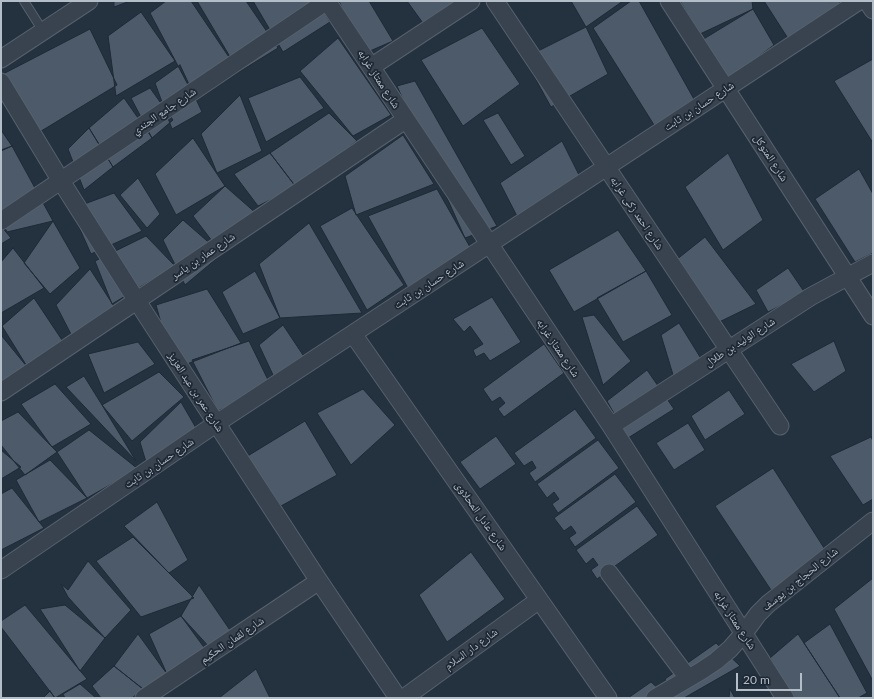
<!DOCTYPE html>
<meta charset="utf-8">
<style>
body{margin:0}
#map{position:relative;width:874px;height:699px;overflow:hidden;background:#24313f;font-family:Lato,sans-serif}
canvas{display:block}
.frame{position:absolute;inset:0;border:2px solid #b4bec9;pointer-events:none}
.scale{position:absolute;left:736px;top:673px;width:66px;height:18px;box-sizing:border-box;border:2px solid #b4bec9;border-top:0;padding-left:5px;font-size:12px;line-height:14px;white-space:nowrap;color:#b4bec9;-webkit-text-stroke:3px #1d2834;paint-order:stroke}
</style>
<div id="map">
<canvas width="874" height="699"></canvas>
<div class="frame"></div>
<div class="scale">20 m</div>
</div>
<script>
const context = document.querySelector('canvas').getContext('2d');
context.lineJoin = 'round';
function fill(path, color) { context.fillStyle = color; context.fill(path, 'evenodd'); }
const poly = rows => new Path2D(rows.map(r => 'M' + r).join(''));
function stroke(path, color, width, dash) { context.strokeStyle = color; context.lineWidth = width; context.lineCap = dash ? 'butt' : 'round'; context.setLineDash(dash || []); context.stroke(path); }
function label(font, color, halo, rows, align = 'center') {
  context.font = font + ' Lato,"Noto Naskh Arabic",sans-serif'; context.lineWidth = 3.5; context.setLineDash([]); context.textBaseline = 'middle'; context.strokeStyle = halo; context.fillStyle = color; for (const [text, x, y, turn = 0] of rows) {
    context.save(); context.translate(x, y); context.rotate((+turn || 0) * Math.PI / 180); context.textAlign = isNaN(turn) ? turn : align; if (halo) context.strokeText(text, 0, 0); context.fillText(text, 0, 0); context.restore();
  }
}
const building = poly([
 [114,1,130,1,114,7,114,1],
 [166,1,191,1,239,72,195,98,150,13,166,1],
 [197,1,246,1,278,48,239,72,197,1],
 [253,1,317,1,330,22,283,52,253,1],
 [339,1,369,1,393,41,363,54,339,1],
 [407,1,462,1,468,11,433,37,407,1],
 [571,1,623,1,586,27,571,1],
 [631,1,639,1,695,101,656,128,593,28,631,1],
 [680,1,752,1,753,9,700,34,680,1],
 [764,1,839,1,842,7,789,40,764,1],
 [753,9,774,45,727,80,702,40,753,9],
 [141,12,175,61,116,96,108,36,141,12],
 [586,27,608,74,551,107,524,58,586,27],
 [482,28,520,84,463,126,421,60,482,28],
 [90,29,117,85,33,136,3,74,90,29],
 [338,38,391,115,353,136,300,71,338,38],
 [873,59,873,143,834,81,873,59],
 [180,65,202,112,172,129,155,83,180,65],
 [300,77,324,108,266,142,248,98,300,77],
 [415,81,497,226,465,238,397,86,415,81],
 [150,88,173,120,152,138,131,98,150,88],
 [240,95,262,151,217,173,201,134,240,95],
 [124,98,152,138,113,167,89,128,124,98],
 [329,113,357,141,296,187,270,153,329,113],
 [498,113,525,156,511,165,483,120,498,113],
 [89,128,113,167,84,190,68,149,89,128],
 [1,130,12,146,1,150,1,130],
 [403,135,434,184,356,215,345,176,403,135],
 [193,138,225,186,176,215,155,174,193,138],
 [562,141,581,179,519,220,500,183,562,141],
 [12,146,53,221,7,232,1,220,1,151,12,146],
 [270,153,296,187,258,206,234,174,270,153],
 [728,153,763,220,723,250,685,187,728,153],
 [859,169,873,194,873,253,855,262,815,199,859,169],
 [138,178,160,214,147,228,120,195,138,178],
 [225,186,266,222,222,254,193,216,225,186],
 [437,189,470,247,408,288,368,216,437,189],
 [114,193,142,231,91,254,71,209,114,193],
 [352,208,404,285,367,310,320,226,352,208],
 [183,220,222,254,185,285,163,240,183,220],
 [53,221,80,268,50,294,24,263,53,221],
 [309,223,362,313,280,318,259,264,309,223],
 [1,226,11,238,1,244,1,226],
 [618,230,646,271,574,312,549,270,618,230],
 [146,236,175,266,112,304,95,261,146,236],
 [705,237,756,304,713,325,671,264,705,237],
 [13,248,44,288,1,313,1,262,13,248],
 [788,268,805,293,768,312,756,290,788,268],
 [90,269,117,311,74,340,56,305,90,269],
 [255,271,280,318,243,334,222,292,255,271],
 [646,271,672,315,623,342,597,298,646,271],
 [207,289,241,343,174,369,156,305,207,289],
 [492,297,521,342,490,361,484,353,476,357,473,350,483,344,470,326,464,332,453,319,492,297],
 [34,298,66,346,28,368,2,326,34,298],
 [594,315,631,361,603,385,582,317,594,315],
 [679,323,705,365,674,378,661,335,679,323],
 [283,325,305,358,274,377,259,345,283,325],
 [1,335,28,368,1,385,1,335],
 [249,341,271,386,218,411,192,360,249,341],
 [834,341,846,371,814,392,791,364,834,341],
 [138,342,155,364,104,393,88,354,138,342],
 [544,344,564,373,504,417,498,409,505,403,500,397,492,402,483,389,544,344],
 [647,370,674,409,628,438,607,401,647,370],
 [159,372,184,397,132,441,102,405,159,372],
 [84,376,102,405,136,461,66,387,84,376],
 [55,384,91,424,52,447,21,404,55,384],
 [363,389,395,425,351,465,317,413,363,389],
 [729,390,745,414,705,440,691,416,729,390],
 [181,402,196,428,146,462,140,442,181,402],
 [575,409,596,438,535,482,529,473,536,468,532,461,524,466,514,453,575,409],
 [18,412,57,452,25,475,1,445,1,421,18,412],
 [305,421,337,475,281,506,246,457,305,421],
 [688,423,705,450,674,470,656,443,688,423],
 [89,430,138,469,87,498,57,452,89,430],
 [496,436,516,464,480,489,460,462,496,436],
 [871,437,873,441,873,499,863,505,830,456,871,437],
 [598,440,619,468,558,513,552,504,559,499,554,492,547,498,537,484,598,440],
 [1,450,21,467,1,479,1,450],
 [50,460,87,498,39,522,16,480,50,460],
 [773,468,833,562,771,590,715,506,773,468],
 [615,474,636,502,575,547,569,538,576,533,571,526,564,531,554,518,615,474],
 [12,488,44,528,1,550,1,494,12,488],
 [157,502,188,560,169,573,124,526,157,502],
 [637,506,658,535,597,579,591,570,598,565,593,558,586,564,576,550,637,506],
 [133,537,194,598,141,617,96,561,133,537],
 [471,552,505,599,447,642,419,595,471,552],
 [88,561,131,610,105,638,68,597,61,584,68,590,88,561],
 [873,578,873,681,834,609,873,578],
 [199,585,234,636,211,649,181,616,199,585],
 [25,605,87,679,55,698,1,627,1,621,25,605],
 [65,605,105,638,80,671,40,609,65,605],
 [181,616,206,650,167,674,149,634,181,616],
 [830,624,867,693,858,698,840,698,804,643,830,624],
 [138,634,167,674,143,689,114,666,138,634],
 [798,634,840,698,793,698,770,658,798,634],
 [716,643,740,666,684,698,673,698,665,679,716,643],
 [114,666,143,689,132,698,101,698,92,686,114,666],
 [256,669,270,698,219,698,256,669],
 [651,682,669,698,628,698,651,682],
 [80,684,96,698,65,698,63,694,80,684],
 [730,689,735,698,729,698,730,689],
 [50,691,55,698,43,698,50,691]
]);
fill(building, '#4d5a6a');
stroke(building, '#1f2a36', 1);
const service = poly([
 [24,1,43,31]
]);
const minor = poly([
 [495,1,780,426],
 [669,1,873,316],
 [867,1,873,10],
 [1,59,89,1],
 [371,67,471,1],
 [1,82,61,181,137,301,319,581,398,698],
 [1,221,327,1,611,426,785,698],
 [353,334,608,698],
 [1,392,405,120],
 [611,426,810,297,873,263],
 [1,570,217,423,859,1],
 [609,573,688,678],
 [144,698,319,581],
 [404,698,539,600],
 [655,698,701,671,716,661,730,649,744,633,758,614,768,604,873,521]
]);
stroke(service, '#56616c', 10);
stroke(minor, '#56616c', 19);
stroke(service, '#38434f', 8);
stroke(minor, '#38434f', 17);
label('11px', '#b4bec9', '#1d2834', [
 ["شارع ممتاز غرابه",379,79,57],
 ["شارع حسان بن ثابت",699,106,-33],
 ["شارع جامع الجندي",164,111,-34],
 ["شارع المتوكل",771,158,57],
 ["شارع احمد زكى غرابه",637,213,56],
 ["شارع عمار بن ياسر",203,256,-34],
 ["شارع حسان بن ثابت",429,284,-33],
 ["شارع الوليد بن طلال",740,342,-33],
 ["شارع ممتاز غرابه",558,348,56],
 ["شارع عمر بن عبد العزيز",196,392,57],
 ["شارع حسان بن ثابت",159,463,-34],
 ["شارع عادل المحلاوى",481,516,55],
 ["شارع الحجاج بن يوسف",800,579,-39],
 ["شارع ممتاز غرابه",735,620,57],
 ["شارع لقمان الحكيم",232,640,-34],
 ["شارع دار السلام",471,649,-36]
]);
</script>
